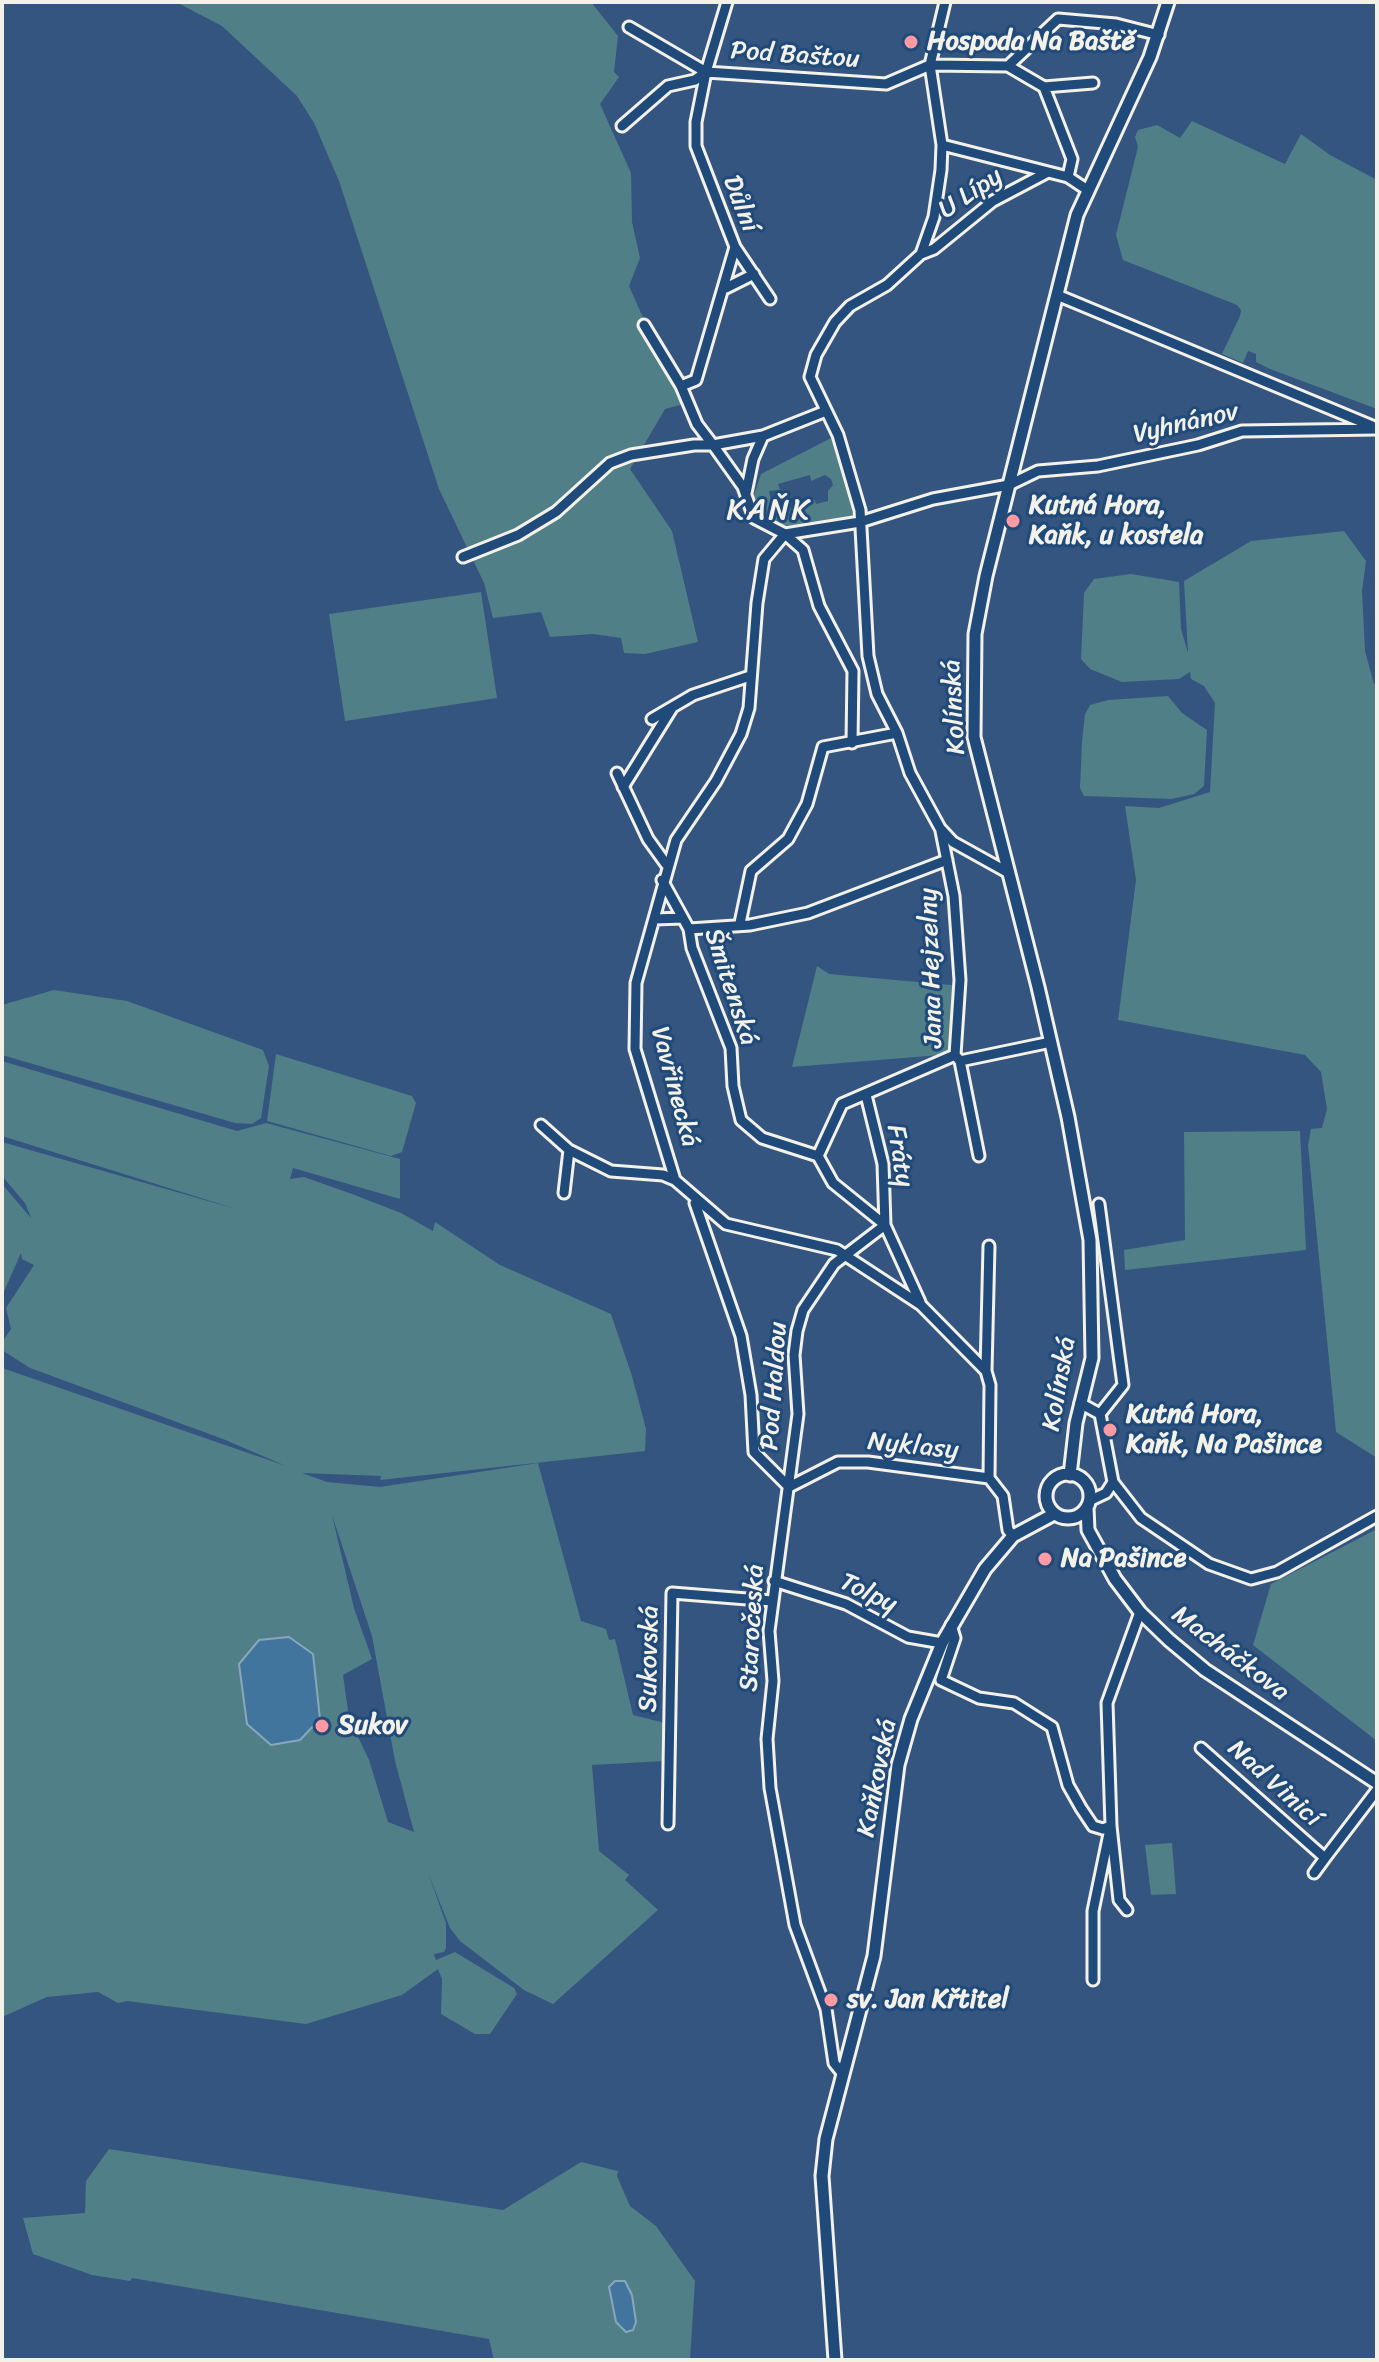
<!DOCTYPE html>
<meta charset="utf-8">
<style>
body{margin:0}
#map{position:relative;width:1379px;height:2362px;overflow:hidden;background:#34557f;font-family:Sriracha,sans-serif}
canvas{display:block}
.frame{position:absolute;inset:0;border:4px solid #f4f1e8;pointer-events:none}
</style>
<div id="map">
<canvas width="1379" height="2362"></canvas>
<div class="frame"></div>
</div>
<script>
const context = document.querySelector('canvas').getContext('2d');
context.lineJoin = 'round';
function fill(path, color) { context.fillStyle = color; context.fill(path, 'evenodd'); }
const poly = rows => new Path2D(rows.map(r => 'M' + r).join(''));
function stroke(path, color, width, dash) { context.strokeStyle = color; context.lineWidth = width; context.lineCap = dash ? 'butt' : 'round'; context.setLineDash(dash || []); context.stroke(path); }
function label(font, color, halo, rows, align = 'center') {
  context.font = font + ' Sriracha,sans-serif'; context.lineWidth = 6; context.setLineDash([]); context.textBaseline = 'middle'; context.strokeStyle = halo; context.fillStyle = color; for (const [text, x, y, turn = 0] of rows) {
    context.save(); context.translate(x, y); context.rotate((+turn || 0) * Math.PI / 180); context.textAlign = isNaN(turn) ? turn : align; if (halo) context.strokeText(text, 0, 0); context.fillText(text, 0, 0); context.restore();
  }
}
fill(poly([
 [176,2,591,2,618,36,614,72,619,77,600,104,631,173,632,222,640,258,629,286,661,358,688,403,665,409,630,469,672,531,698,642,645,654,624,653,621,638,593,634,550,637,541,612,493,618,484,583,439,489,339,181,314,123,297,96,222,26],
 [1192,121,1285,164,1301,134,1330,155,1377,180,1377,409,1270,369,1256,362,1256,354,1248,351,1243,363,1222,354,1240,316,1241,310,1237,305,1123,260,1116,235,1138,147,1135,137,1138,130,1157,125,1180,138],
 [833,437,853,503,852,518,822,524,776,526,756,514,753,498,761,474],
 [810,475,811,481,825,475,831,479,833,485,828,491,828,501,816,504,814,499,806,501,807,508,792,512,790,506,784,508,780,503,772,506,769,491,780,490,778,484],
 [1344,531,1366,561,1362,591,1365,651,1374,684,1377,684,1377,1458,1336,1432,1308,1145,1311,1129,1322,1128,1327,1109,1321,1072,1305,1055,1118,1020,1136,880,1125,806,1159,808,1210,792,1215,703,1204,686,1191,679,1190,672,1179,679,1122,682,1090,669,1081,659,1084,593,1094,579,1131,574,1179,582,1181,629,1188,653,1184,581,1251,541],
 [481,592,497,698,345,721,329,614],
 [1168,696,1182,713,1207,730,1204,786,1194,794,1172,799,1084,796,1080,788,1082,741,1085,714,1090,705,1108,700],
 [817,966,829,974,962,986,953,1054,792,1067],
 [54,990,127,1001,263,1050,269,1066,261,1118,252,1124,235,1123,2,1055,2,1005],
 [276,1054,412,1096,416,1103,402,1152,391,1156,267,1121],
 [2,1061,237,1131,266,1123,400,1159,400,1199,293,1168,290,1179,304,1177,352,1194,401,1213,433,1231,435,1222,500,1265,611,1314,632,1376,646,1429,645,1451,380,1480,381,1476,302,1473,327,1482,380,1487,538,1463,581,1621,606,1629,609,1640,615,1639,633,1715,665,1723,664,1761,592,1765,599,1851,629,1875,625,1880,658,1910,553,2004,524,1990,460,1941,450,1928,428,1873,446,1923,446,1948,444,1952,434,1954,436,1960,455,1952,514,1988,517,1994,490,2034,475,2034,441,2014,442,1979,438,1969,402,1995,306,2024,127,2001,118,2003,98,1992,47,1997,2,2017,2,1368,286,1466,223,1439,30,1368,2,1350,2,1342,11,1329,6,1308,34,1265,22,1259,21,1253,2,1296,2,1184,31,1218,25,1203,2,1176,2,1142,236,1209,2,1136],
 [332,1515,372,1636,395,1761,414,1832,388,1822,369,1760,349,1718,343,1675,372,1659,354,1608],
 [1300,1131,1306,1250,1125,1270,1124,1250,1185,1240,1184,1132],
 [1377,1529,1377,1741,1253,1645,1271,1584],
 [1172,1843,1176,1894,1151,1895,1145,1845],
 [109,2149,503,2210,581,2162,618,2171,617,2176,630,2206,656,2226,695,2281,690,2360,494,2360,489,2339,132,2278,130,2281,92,2275,33,2254,23,2218,85,2213,86,2181]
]), '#507f88');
const water = poly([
 [289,1637,313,1654,320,1719,300,1740,271,1745,247,1724,239,1664,259,1640,289,1637],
 [615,2281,625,2281,632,2295,636,2322,633,2330,626,2332,616,2322,609,2287,615,2281]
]);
fill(water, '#41759e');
stroke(water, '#89a7bc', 2);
const minor = poly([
 [945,2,930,65,942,145,941,170,934,217,921,254,887,285,850,306,835,322,816,355,810,377,838,435,860,510,868,656,877,694,897,733,910,773,940,828,953,842,1007,872],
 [629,27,706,72,886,84,930,65,1008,66,1044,87,1093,83],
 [1008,66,1058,19,1116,24,1159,35],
 [1044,87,1072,159,1068,177],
 [622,126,668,86,695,80,706,72],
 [942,145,1068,177,1086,189],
 [735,247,770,299],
 [921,254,934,249,993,201,1048,172],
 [726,288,754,274],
 [1057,295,1372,426],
 [644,325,681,386,697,424,713,445,763,436,826,411],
 [681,386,696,380,735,247,696,146,696,122,706,72,727,2],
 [746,493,753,459,763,436],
 [463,557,518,535,556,512,610,463,631,455,694,445,713,445,743,487,754,518,785,534,860,522,933,499,1009,485,1038,471,1098,466,1198,445,1242,431,1377,429],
 [652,719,693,695,750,676],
 [617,773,648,839,666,864],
 [623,787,672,708],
 [941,831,954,896,960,980,955,1055],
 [662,880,689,929,692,948,731,1048,733,1086,741,1120,762,1138,818,1156,833,1183,885,1225],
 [654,919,683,918],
 [740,923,751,871,788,839,807,804,823,747,897,733],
 [689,929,750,925,808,913,947,860],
 [955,1055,960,1061,1051,1042],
 [960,1061,979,1156],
 [866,1095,883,1164,885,1225,920,1302],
 [541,1125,569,1150,611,1171,663,1175,675,1180,726,1224,837,1250,921,1305,986,1371,990,1385,989,1478,1003,1496,1008,1530,1013,1536],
 [818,1156,842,1104,955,1055],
 [675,1180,635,1049,636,983,676,840,716,781,741,734,749,708,757,603,764,559,785,534,803,550,819,606,853,671,852,743],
 [564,1193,569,1150],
 [695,1203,741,1336,751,1395,754,1452,789,1487],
 [1099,1204,1123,1385,1100,1414],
 [986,1371,989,1246],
 [1080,1403,1100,1414,1113,1482,1106,1493,1089,1501],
 [1113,1482,1141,1518,1209,1564,1251,1579,1277,1572,1377,1516],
 [789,1487,838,1462,868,1462,989,1478],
 [774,1581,846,1604,908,1637,942,1643],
 [951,1625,955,1638,941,1680,979,1698,1014,1703,1052,1727,1068,1785,1081,1808,1093,1826,1103,1829,1111,1826],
 [1201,1748,1325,1858,1377,1790],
 [668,1824,672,1593,772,1601],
 [1314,1873,1325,1858],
 [1127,1910,1119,1900,1111,1826,1107,1703,1140,1612],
 [1093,1980,1093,1911,1110,1829],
 [842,2073,834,2063,826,2009,795,1925,770,1788,767,1739,773,1681,769,1631,798,1414,794,1355,797,1331,803,1310,834,1264,885,1225]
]);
const tertiary = poly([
 '1046 1496a22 22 0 1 1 44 0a22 22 0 1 1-44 0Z',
 [1070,1475,1076,1423,1092,1358,1090,1240,1068,1117,1038,987,974,737,975,634,986,576,1077,215,1150,57,1168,2],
 [1087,1507,1088,1530,1115,1579,1140,1612,1169,1640,1205,1670,1377,1783],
 [835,2360,822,2176,826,2139,874,1956,898,1765,911,1719,942,1643,985,1569,1013,1536,1054,1514]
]);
stroke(minor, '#f4f1e8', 15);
stroke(tertiary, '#f4f1e8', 17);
stroke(minor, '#1f4a7a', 9);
stroke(tertiary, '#1f4a7a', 11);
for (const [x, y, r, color] of [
 [911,42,8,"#ff9aa2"],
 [1013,521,8,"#ff9aa2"],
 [1110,1430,8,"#ff9aa2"],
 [1045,1559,8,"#ff9aa2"],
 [322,1726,8,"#ff9aa2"],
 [831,2000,8,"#ff9aa2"]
]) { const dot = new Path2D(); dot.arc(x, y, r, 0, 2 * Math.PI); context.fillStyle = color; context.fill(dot); stroke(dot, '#1f4a7a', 3); }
label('bold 26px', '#f4f1e8', '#1f4a7a', [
 ["Hospoda Na Baště",927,42],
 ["Kutná Hora,",1029,506],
 ["Kaňk, u kostela",1029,536],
 ["Kutná Hora,",1126,1415],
 ["Kaňk, Na Pašince",1126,1445],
 ["Na Pašince",1061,1559],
 ["Sukov",338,1726],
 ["sv. Jan Křtitel",847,2000]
], 'left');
label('26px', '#f4f1e8', '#1f4a7a', [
 ["Pod Baštou",795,56,4],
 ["U Lípy",971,194,-34],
 ["Důlní",740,204,69],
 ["Vyhnánov",1186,424,-13],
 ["Kolínská",955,707,-93],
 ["Jana Hejzelny",932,968,-92],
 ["Šmitenská",730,987,72],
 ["Vavřinecká",674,1087,75],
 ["Fráty",899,1156,81],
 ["Kolínská",1060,1384,-80],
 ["Pod Haldou",775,1386,-86],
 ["Nyklasy",913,1447,6],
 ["Tolpy",868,1594,26],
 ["Staročeská",753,1628,-87],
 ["Macháčkova",1230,1654,37],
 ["Sukovská",650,1659,-89],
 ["Kaňkovská",878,1778,-79],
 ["Nad Vinicí",1274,1784,42]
]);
context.letterSpacing = '2px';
label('30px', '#f4f1e8', '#1f4a7a', [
 ["KAŇK",769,511]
]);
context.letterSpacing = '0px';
</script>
